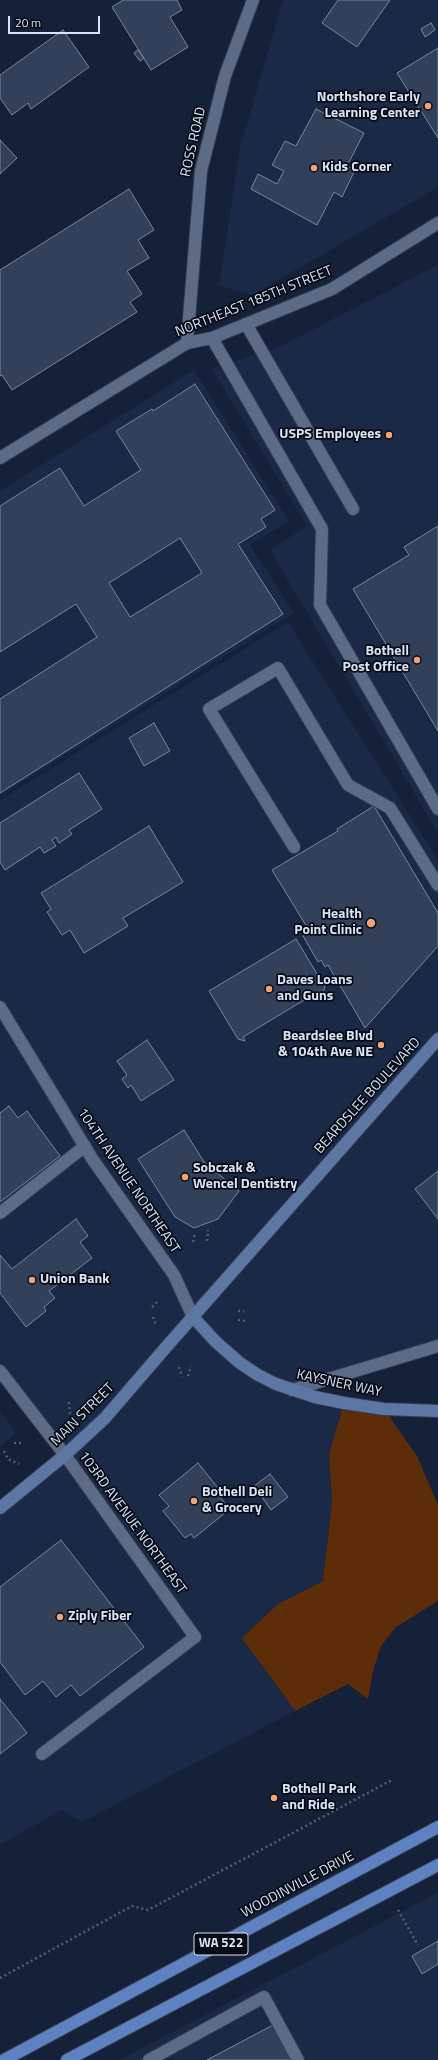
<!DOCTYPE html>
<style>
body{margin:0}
#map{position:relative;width:438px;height:2060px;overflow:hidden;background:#142138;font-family:"Titillium Web",sans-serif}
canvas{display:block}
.scale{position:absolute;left:8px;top:16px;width:92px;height:18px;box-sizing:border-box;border:2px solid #dae3f3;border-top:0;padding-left:5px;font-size:12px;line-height:14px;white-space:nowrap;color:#dae3f3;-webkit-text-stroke:3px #060b15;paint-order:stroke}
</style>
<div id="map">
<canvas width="438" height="2060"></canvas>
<div class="scale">20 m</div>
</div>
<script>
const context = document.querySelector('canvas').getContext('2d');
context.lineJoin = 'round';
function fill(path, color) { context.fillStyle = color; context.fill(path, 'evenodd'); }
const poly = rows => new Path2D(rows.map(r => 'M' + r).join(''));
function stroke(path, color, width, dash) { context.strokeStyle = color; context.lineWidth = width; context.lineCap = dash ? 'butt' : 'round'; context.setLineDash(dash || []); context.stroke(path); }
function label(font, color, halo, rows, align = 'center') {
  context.font = font + ' "Titillium Web",sans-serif'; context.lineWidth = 3.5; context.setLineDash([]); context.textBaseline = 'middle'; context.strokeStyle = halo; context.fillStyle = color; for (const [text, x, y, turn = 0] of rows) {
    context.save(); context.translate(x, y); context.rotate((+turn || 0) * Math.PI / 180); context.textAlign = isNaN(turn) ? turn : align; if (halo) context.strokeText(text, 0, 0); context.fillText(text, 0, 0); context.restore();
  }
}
fill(poly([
 [283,0,438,0,438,187,253,295,219,286,240,148],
 [438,265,438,833,270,550,307,526,212,369,283,345],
 [194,370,289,521,250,545,294,613,0,796,0,491],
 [288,622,438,860,438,1346,293,1390,344,1403,329,1454,332,1502,323,1581,278,1604,242,1638,295,1711,82,1822,62,1810,0,1845,0,1508,65,1455,0,1371,0,800],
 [0,1411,16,1432,0,1447],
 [438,1893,438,2060,119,2060,157,2040]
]), '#192946');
fill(poly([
 [344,1403,384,1409,417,1456,438,1505,438,1601,396,1627,381,1646,373,1671,368,1699,348,1684,295,1711,242,1638,278,1604,323,1581,332,1502,329,1454]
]), '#5d2c09');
const building = poly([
 [123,0,177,0,182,10,170,17,188,47,151,70,112,7,123,0],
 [338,0,390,0,357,47,322,23,338,0],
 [431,23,435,30,425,37,421,29,431,23],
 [63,30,89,67,31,109,28,103,12,115,0,98,0,75,63,30],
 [438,48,438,138,397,73,438,48],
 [138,50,144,58,140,61,134,53,138,50],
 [316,109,364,133,347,166,355,170,342,197,334,192,317,225,251,189,258,174,277,184,284,171,272,165,285,141,296,146,316,109],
 [0,140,17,158,0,174,0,140],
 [129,189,154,230,138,240,149,258,127,271,142,294,130,302,137,312,12,390,2,375,0,376,0,270,129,189],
 [195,384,275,510,261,519,266,527,238,544,283,614,0,793,0,699,97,637,76,604,0,652,0,506,60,468,84,506,141,470,116,431,152,409,153,411,195,384],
 [180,538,202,573,130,617,109,583,180,538],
 [438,526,438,731,353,589,409,555,404,547,438,526],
 [154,723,170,751,144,766,129,738,154,723],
 [79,773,102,809,69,830,72,834,59,843,56,837,52,840,56,846,44,853,40,847,5,870,0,862,0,823,79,773],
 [374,806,438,913,438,946,365,1028,328,965,325,967,321,960,318,962,303,936,310,932,272,870,338,831,337,829,374,806],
 [149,826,183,882,123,918,128,926,84,953,70,930,62,935,47,912,51,909,41,893,149,826],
 [296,939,325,987,322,995,319,991,243,1037,245,1041,238,1039,209,991,296,939],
 [147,1040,174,1080,141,1101,131,1085,128,1088,122,1079,127,1075,117,1061,147,1040],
 [9,1106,18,1118,27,1111,60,1156,0,1202,0,1113,9,1106],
 [184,1130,204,1162,239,1191,218,1219,194,1228,175,1217,138,1159,184,1130],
 [438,1171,438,1219,415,1189,438,1171],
 [76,1219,88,1236,80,1242,92,1258,49,1291,55,1298,44,1307,46,1311,26,1327,0,1293,0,1255,12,1269,76,1219],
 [198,1463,222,1493,219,1496,230,1509,194,1538,191,1534,185,1538,163,1511,169,1506,159,1495,198,1463],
 [270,1474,288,1497,271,1510,254,1486,270,1474],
 [61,1540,144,1647,80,1696,71,1685,56,1697,43,1681,25,1695,0,1662,0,1587,61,1540],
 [0,1699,27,1733,0,1754,0,1699],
 [438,1941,438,1964,422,1974,412,1956,438,1941],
 [273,2025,292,2060,207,2060,273,2025]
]);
fill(building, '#324059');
stroke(building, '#7687a3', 1);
const service = poly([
 [246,324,353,509],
 [212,338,322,529,320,605,438,809],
 [294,847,209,709,278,668,348,785,390,808,438,885],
 [0,1213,85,1146],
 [42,1754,195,1637],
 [149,2060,264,1997,298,2060]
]);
const minor = poly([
 [187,343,201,171,225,76,253,0],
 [0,1007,93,1160,174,1275,193,1317],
 [0,1371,65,1455,195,1637],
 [292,1390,438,1346]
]);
const tertiary = poly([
 [0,458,187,343,212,338,332,289,438,223]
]);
const secondary = poly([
 [193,1317,216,1342,240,1363,258,1375,276,1384,315,1397,344,1403,384,1409,438,1411],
 [0,1508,65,1455,105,1418,167,1346,438,1039]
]);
const primary = poly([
 [4,2060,438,1827],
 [67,2060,438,1865]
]);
stroke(service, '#363d51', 14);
stroke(minor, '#363d51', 14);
stroke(tertiary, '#363d51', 14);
stroke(secondary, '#363d51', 14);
stroke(primary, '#363d51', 14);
stroke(poly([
 [207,1241,208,1230],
 [193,1242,195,1233],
 [152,1307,159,1300],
 [238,1311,244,1311],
 [153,1317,156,1325],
 [238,1320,246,1321],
 [179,1367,182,1377],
 [188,1376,191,1366],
 [69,1402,70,1414],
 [14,1443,23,1443],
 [4,1451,8,1459,19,1464],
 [398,1910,418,1945],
 [0,1978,132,1906,148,1910,392,1780]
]), '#525e73', 2.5, [2, 3]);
stroke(service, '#5c6c87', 12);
stroke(minor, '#5c6c87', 12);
stroke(tertiary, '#5c6c87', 12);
stroke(secondary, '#5d77a4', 12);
stroke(primary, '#5e82c1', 12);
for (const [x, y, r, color] of [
 [428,106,4,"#efa376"],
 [314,168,4,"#efa376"],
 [389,435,4,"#efa376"],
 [417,660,4,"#efa376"],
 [371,923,5,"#efa376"],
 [269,989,4,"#efa376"],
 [381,1045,4,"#efa376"],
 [185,1177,4,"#efa376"],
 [32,1280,4,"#efa376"],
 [194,1501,4,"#efa376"],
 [60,1617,4,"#efa376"],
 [274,1798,4,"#efa376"]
]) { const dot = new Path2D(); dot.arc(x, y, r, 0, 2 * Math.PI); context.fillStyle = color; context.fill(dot); stroke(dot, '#060b15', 1.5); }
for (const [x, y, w] of [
 [221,1944,54]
]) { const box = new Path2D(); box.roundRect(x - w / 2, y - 11, w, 22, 3); context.fillStyle = '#060b15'; context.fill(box); stroke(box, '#dae3f3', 1); }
label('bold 13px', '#dae3f3', null, [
 ["WA 522",221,1944]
]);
label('bold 14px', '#dae3f3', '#060b15', [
 ["Northshore Early",420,98,"right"],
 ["Learning Center",420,114,"right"],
 ["Kids Corner",322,168],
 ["USPS Employees",381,435,"right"],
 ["Bothell",409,652,"right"],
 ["Post Office",409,668,"right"],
 ["Health",362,915,"right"],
 ["Point Clinic",362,931,"right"],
 ["Daves Loans",277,981],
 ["and Guns",277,997],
 ["Beardslee Blvd",373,1037,"right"],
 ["& 104th Ave NE",373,1053,"right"],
 ["Sobczak &",193,1169],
 ["Wencel Dentistry",193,1185],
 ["Union Bank",40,1280],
 ["Bothell Deli",202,1493],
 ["& Grocery",202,1509],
 ["Ziply Fiber",68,1617],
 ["Bothell Park",282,1790],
 ["and Ride",282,1806]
], 'left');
label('14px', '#dae3f3', '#060b15', [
 ["ROSS ROAD",194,142,-77],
 ["NORTHEAST 185TH STREET",254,302,-22],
 ["BEARDSLEE BOULEVARD",368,1096,-48],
 ["104TH AVENUE NORTHEAST",128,1181,56],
 ["KAYSNER WAY",339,1384,12],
 ["MAIN STREET",83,1415,-45],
 ["103RD AVENUE NORTHEAST",132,1523,54],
 ["WOODINVILLE DRIVE",298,1885,-28]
]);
</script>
